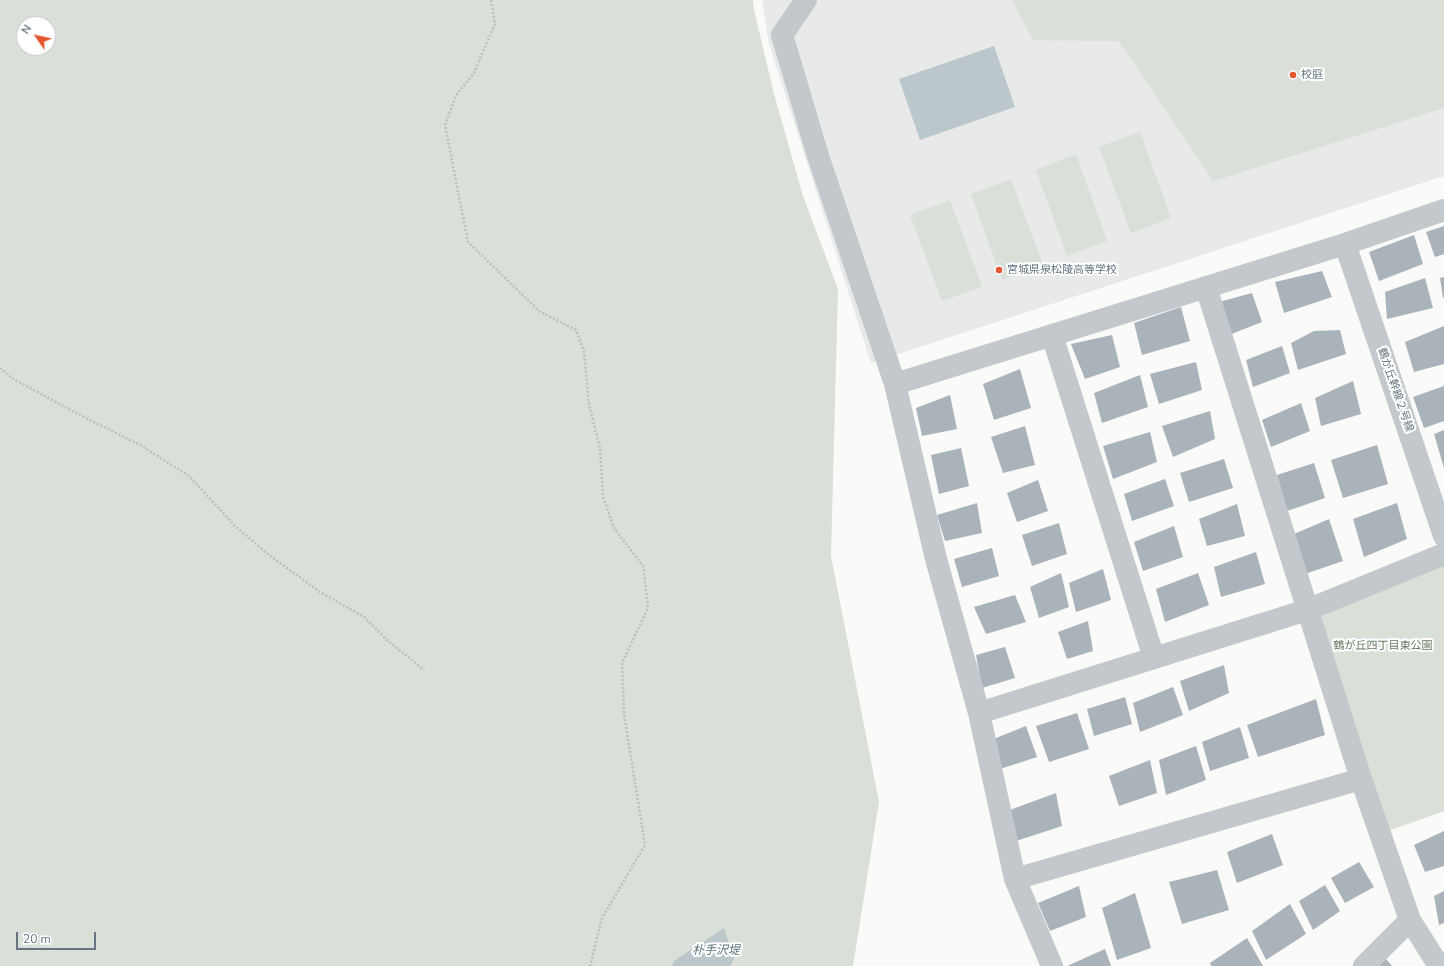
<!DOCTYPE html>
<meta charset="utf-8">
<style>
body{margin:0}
#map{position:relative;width:1444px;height:966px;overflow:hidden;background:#fafaf8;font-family:"Nunito Sans",sans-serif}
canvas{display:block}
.north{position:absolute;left:16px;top:16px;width:40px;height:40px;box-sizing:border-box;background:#fff;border:1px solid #c1c8cd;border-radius:50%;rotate:304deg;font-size:11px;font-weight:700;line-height:16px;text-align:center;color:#657683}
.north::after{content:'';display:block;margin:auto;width:14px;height:18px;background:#e4572e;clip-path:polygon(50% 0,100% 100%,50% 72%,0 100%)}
.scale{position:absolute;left:16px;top:932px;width:80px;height:18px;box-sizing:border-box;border:2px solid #657683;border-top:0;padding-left:5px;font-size:12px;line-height:14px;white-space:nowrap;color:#657683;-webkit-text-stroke:3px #fff;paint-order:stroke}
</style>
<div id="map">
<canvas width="1444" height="966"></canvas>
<div class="north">N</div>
<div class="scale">20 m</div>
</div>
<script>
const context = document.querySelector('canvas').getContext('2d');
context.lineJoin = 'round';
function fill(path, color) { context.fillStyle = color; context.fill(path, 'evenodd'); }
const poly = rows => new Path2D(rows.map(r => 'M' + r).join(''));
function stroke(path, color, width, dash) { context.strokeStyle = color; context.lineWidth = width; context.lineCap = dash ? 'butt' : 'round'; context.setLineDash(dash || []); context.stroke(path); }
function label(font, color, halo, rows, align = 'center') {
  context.font = font + ' "Nunito Sans","Noto Sans JP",sans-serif'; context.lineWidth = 4; context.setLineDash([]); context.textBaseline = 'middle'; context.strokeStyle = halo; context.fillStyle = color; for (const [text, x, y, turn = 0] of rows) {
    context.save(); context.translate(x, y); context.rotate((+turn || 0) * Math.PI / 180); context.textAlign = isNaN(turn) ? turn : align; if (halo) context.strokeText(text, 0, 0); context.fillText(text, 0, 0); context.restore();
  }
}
fill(poly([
 [762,0,1444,0,1444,176,871,363,769,44]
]), '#e8e9e9');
fill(poly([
 [0,0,753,0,754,10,774,94,803,196,838,289,831,556,879,802,853,966,0,966],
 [24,24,48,24,48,48,24,48],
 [1012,0,1444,0,1444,108,1213,181,1119,41,1033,40],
 [1140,132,1171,218,1131,233,1099,147],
 [1076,154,1107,241,1067,256,1036,170],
 [1011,179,1043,265,1002,280,971,194],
 [950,200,982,287,942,301,910,215],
 [1444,554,1444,811,1380,834,1307,610]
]), '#dadfd7');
fill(poly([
 [994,46,1015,107,920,140,899,79],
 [724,928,734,959,730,966,672,966,674,961]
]), '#bbc7cb');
fill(poly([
 [1444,226,1444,254,1435,257,1426,232],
 [1414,235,1423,264,1379,281,1369,252],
 [1322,271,1332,297,1284,313,1275,282],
 [1444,277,1444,298,1443,298,1440,278],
 [1425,278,1433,308,1387,319,1385,292],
 [1252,293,1262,322,1229,335,1219,302],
 [1181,307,1190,341,1142,355,1134,323],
 [1444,326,1444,364,1414,372,1405,342],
 [1340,330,1346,354,1298,370,1291,343,1314,331],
 [1112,335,1120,367,1085,379,1071,344],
 [1282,346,1290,373,1253,387,1246,360],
 [1196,362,1202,390,1159,404,1150,374],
 [1020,369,1031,408,994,420,983,384],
 [1140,375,1148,407,1102,423,1094,393],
 [1353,381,1361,414,1321,426,1315,398],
 [1444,386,1444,421,1424,428,1413,397],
 [950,395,957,429,922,436,916,408],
 [1301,403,1310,431,1271,447,1262,420],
 [1210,411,1215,439,1173,457,1162,426],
 [1025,426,1035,465,1003,473,991,437],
 [1444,430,1444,468,1434,434],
 [1150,432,1157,462,1113,479,1103,446],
 [1377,445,1388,484,1343,498,1331,460],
 [961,448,969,486,939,494,931,455],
 [1224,459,1233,488,1189,502,1180,473],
 [1314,463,1325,498,1287,511,1277,475],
 [1165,479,1174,506,1132,521,1124,494],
 [1038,480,1048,511,1017,522,1007,493],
 [977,503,982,533,945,541,937,515],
 [1397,503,1407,539,1364,557,1353,519],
 [1237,504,1245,536,1207,546,1199,519],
 [1329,519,1343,561,1305,574,1294,534],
 [1059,523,1067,554,1032,566,1022,535],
 [1174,526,1183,557,1143,571,1134,542],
 [992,548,999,576,962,587,954,559],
 [1256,552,1265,584,1221,597,1214,567],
 [1103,569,1111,600,1076,612,1069,583],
 [1061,573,1069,607,1039,618,1030,587],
 [1198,573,1209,605,1165,622,1156,589],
 [1015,595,1026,622,986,634,974,607],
 [1088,621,1093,651,1067,659,1058,632],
 [1005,647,1015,678,982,688,976,655],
 [1224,665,1229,693,1189,711,1180,681],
 [1173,687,1183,715,1140,732,1133,703],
 [1125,697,1132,724,1094,736,1087,709],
 [1316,699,1325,735,1258,757,1247,725],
 [1077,713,1089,749,1049,762,1036,726],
 [1026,726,1037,757,997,770,991,740],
 [1240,727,1249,758,1210,771,1202,742],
 [1196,746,1206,780,1166,795,1159,760],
 [1150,760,1157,793,1119,806,1109,776],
 [1056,793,1062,826,1013,842,1007,811],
 [1444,831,1444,866,1425,872,1414,845],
 [1272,834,1283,865,1237,883,1227,852],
 [1359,862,1374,887,1345,903,1331,878],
 [1217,870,1229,910,1182,924,1169,882],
 [1325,885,1340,911,1313,930,1299,901],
 [1079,886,1086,917,1050,931,1038,903],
 [1444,891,1444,923,1439,925,1434,896],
 [1135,893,1151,948,1117,960,1102,908],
 [1290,904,1306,934,1266,960,1252,931],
 [1247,938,1263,966,1211,966,1210,963],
 [1105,949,1111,966,1067,966],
 [1386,959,1392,966,1379,966]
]), '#aab3b9');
stroke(poly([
 [491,0,495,24,474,73,456,95,445,125,468,242,539,311,576,330,584,352,589,404,600,448,603,496,614,528,643,566,648,608,622,663,624,714,645,845,602,918,590,966],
 [0,368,12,378,74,412,140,445,189,476,236,527,269,555,320,592,364,617,387,640,424,670]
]), '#bbbfc2', 2.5, [2, 2]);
stroke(poly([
 [806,0,782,35,818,156,895,384],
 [1345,244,1444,536],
 [1206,287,1361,779,1410,920,1439,966],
 [1052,335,1154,658],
 [979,713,1307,610,1444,554],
 [1015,879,1361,779],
 [1052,966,1015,879,979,713,936,559,895,384,1345,244,1444,210],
 [1364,966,1410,920]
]), '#c3c8cc', 22);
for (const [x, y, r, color] of [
 [1293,75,4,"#e4572e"],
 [999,270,4,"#e4572e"]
]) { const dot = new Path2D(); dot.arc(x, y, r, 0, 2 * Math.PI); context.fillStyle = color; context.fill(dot); stroke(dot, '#fff', 1.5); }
label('11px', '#657683', '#fff', [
 ["校庭",1301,75],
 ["宮城県泉松陵高等学校",1007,270]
], 'left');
label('11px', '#657683', '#fff', [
 ["鶴が丘幹線２号線",1395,390,71]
]);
label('11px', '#687a64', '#fff', [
 ["鶴が丘四丁目東公園",1383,646]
]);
label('italic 12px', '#60757c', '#fff', [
 ["朴手沢堤",716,951]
]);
</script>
